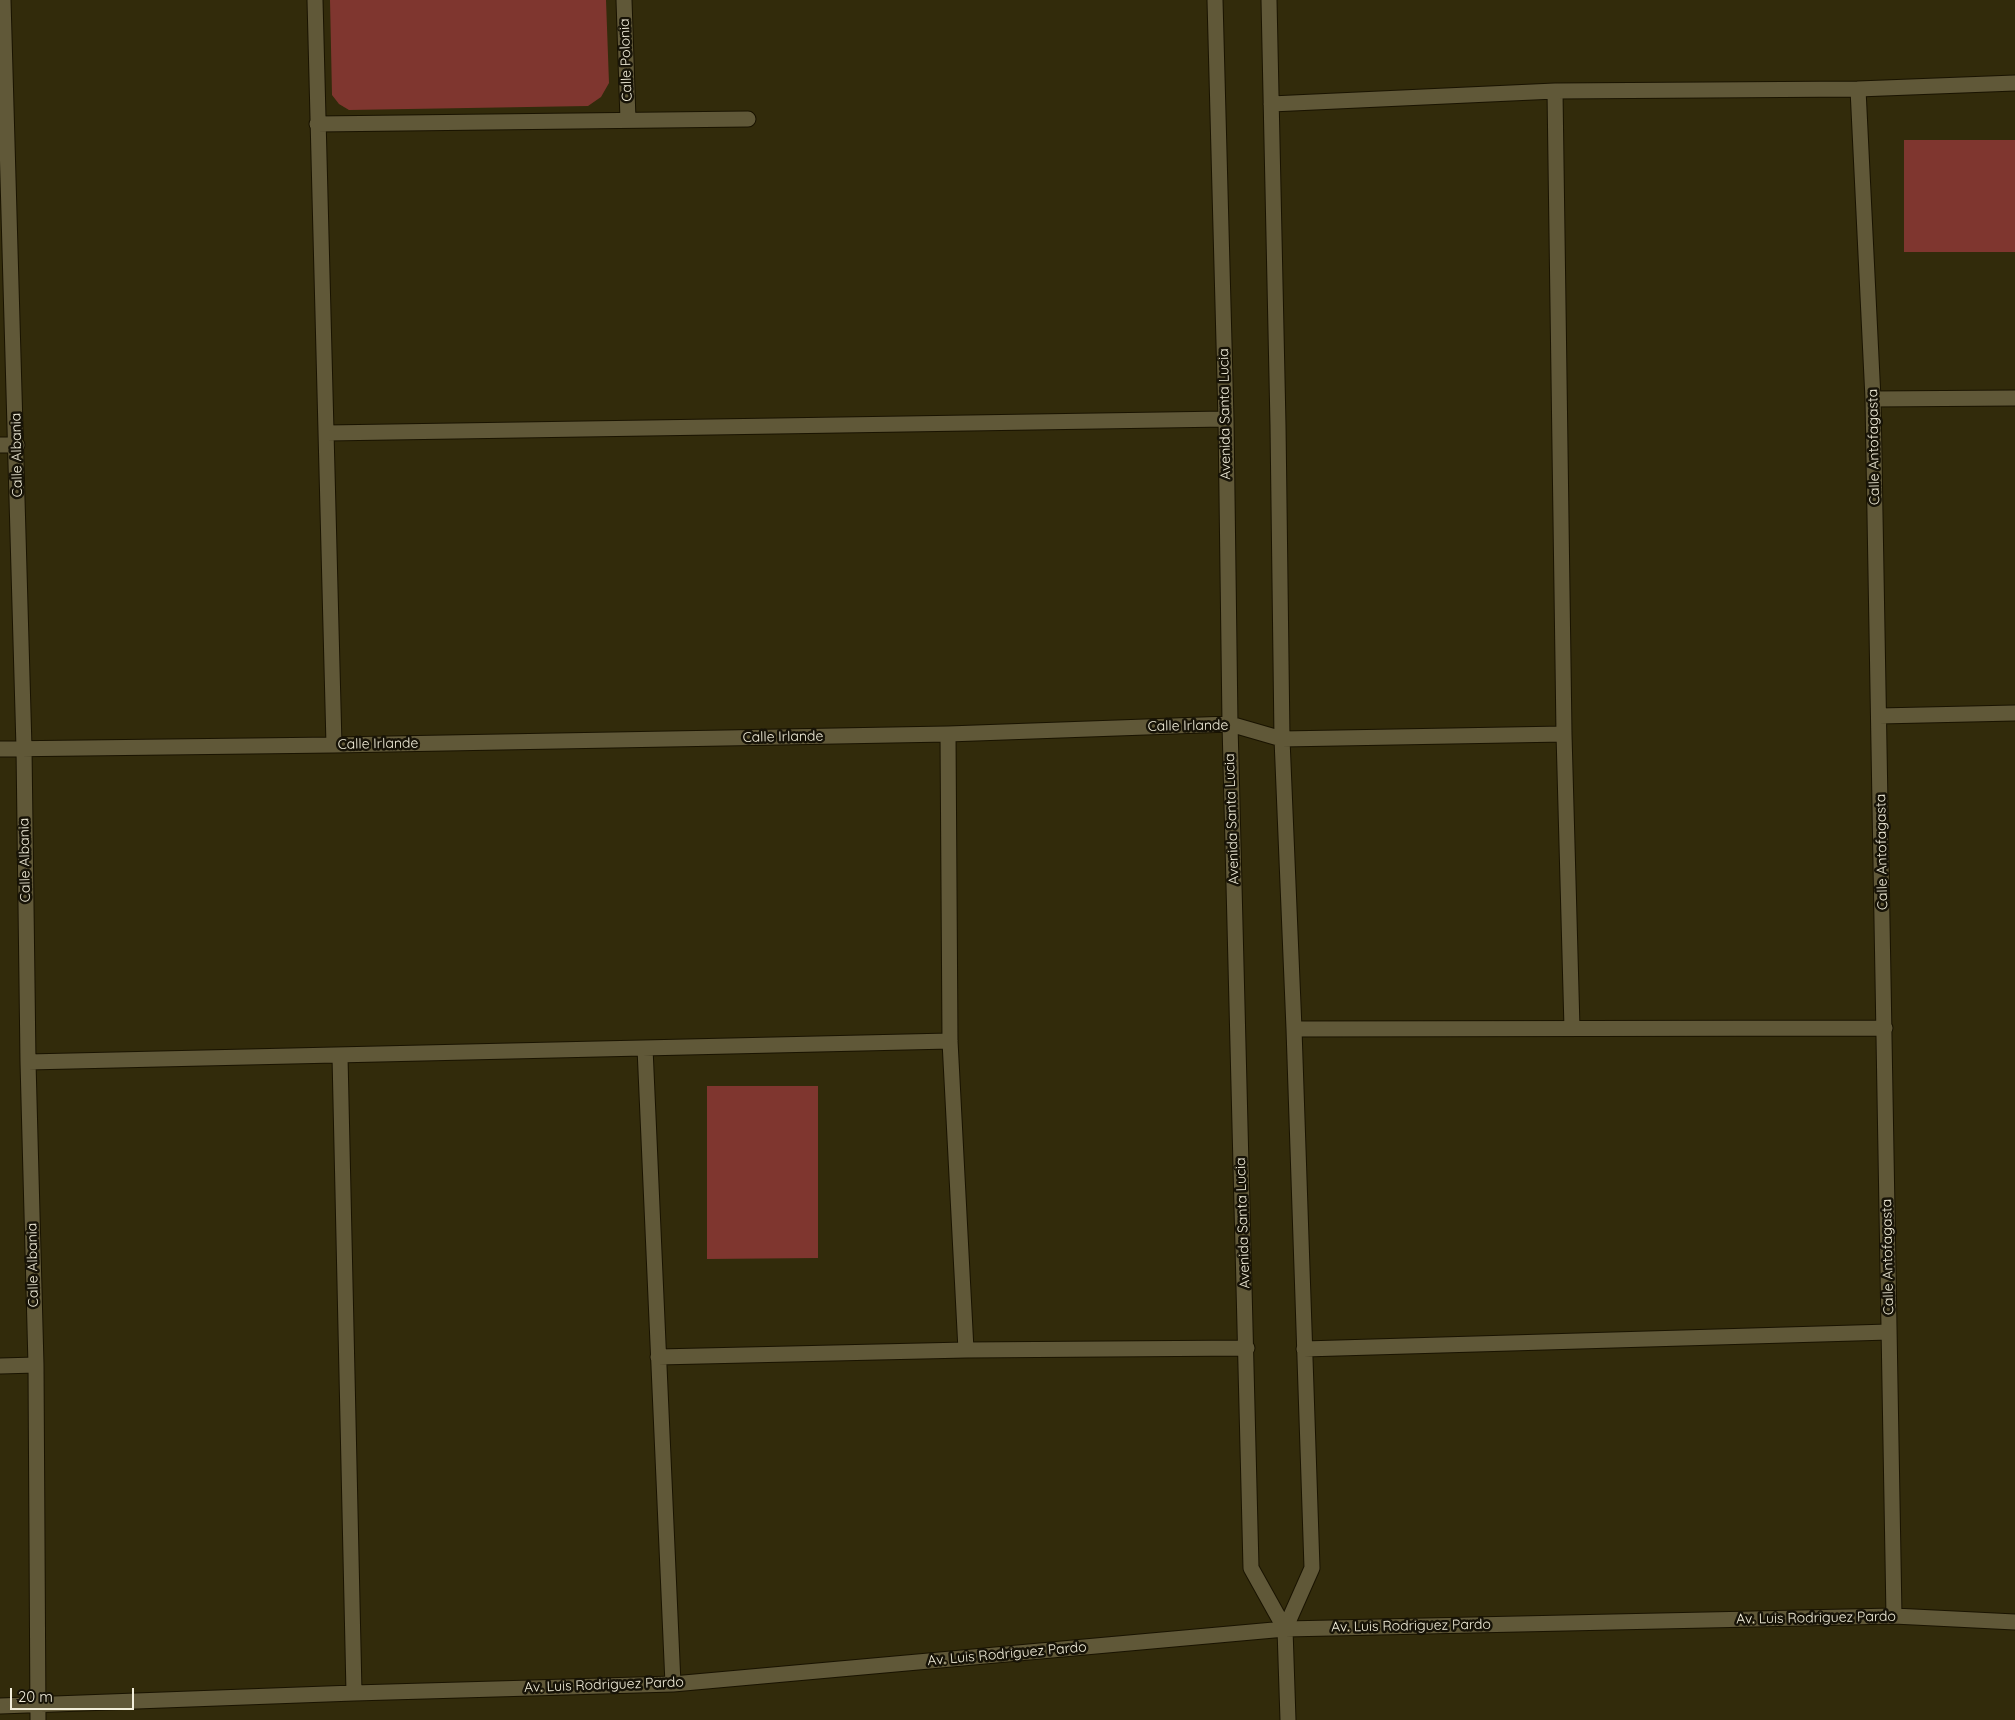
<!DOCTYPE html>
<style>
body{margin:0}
#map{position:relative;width:2015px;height:1720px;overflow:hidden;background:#322b0b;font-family:Quicksand,sans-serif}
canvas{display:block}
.scale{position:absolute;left:10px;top:1688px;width:124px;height:22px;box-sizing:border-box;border:2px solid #f2eedb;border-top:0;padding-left:6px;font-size:15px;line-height:18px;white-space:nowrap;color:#f2eedb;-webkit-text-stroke:4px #171307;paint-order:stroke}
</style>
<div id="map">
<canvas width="2015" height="1720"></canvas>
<div class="scale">20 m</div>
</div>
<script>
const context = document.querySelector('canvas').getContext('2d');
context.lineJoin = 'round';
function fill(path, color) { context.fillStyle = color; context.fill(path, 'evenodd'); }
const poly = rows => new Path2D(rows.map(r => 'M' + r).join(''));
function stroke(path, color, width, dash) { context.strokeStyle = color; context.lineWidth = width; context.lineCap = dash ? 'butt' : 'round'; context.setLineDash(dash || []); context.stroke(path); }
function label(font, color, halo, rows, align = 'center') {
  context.font = font + ' Quicksand,sans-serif'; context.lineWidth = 5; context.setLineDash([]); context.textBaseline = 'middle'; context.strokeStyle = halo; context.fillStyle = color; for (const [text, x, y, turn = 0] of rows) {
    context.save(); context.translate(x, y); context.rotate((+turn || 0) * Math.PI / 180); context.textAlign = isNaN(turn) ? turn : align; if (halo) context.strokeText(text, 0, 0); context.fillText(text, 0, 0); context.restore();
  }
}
fill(poly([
 [330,0,606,0,609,83,601,97,588,106,349,110,339,104,332,95],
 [1904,140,2015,140,2015,252,1904,252],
 [707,1086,818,1086,818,1258,707,1259]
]), '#7f362f');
const street = poly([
 [3,0,24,748,28,1062,36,1365,38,1720],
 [315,0,334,745],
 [624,0,628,120],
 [1215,0,1226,419,1230,724,1251,1568,1285,1629],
 [1269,0,1278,425,1282,739,1294,1029,1312,1568,1285,1629,1288,1720],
 [1858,89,1873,399,1894,1616],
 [1555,91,1564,734,1572,1028],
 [1271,104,1555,91,1858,89,2015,83],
 [317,124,748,119],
 [1873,399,2015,398],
 [327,433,1226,419],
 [0,445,17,445],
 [1879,716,2015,713],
 [948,734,950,1041,966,1350],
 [0,749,334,745,948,734,1230,724,1282,739,1564,734],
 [1294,1029,1885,1028],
 [645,1048,673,1684],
 [340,1056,354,1693],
 [28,1062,950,1041],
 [1304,1349,1889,1332],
 [658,1357,966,1350,1247,1348],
 [0,1366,36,1365],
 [0,1706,354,1693,673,1684,1285,1629,1894,1616,2015,1622]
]);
stroke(street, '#191300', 17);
stroke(street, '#605838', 15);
label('14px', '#f2eedb', '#171307', [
 ["Calle Polonia",626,60,-92],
 ["Avenida Santa Lucia",1225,414,-91],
 ["Calle Antofagasta",1874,447,-91],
 ["Calle Albania",17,455,-91],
 ["Calle Irlande",1188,726,-1],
 ["Calle Irlande",783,737,-1],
 ["Calle Irlande",378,744,-1],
 ["Avenida Santa Lucia",1232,819,-92],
 ["Calle Antofagasta",1882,852,-91],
 ["Calle Albania",25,860,-91],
 ["Avenida Santa Lucia",1243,1223,-92],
 ["Calle Antofagasta",1888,1257,-91],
 ["Calle Albania",33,1265,-91],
 ["Av. Luis Rodriguez Pardo",1816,1618,-1],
 ["Av. Luis Rodriguez Pardo",1411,1626,-1],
 ["Av. Luis Rodriguez Pardo",1007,1654,-5],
 ["Av. Luis Rodriguez Pardo",604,1685,-2]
]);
</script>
